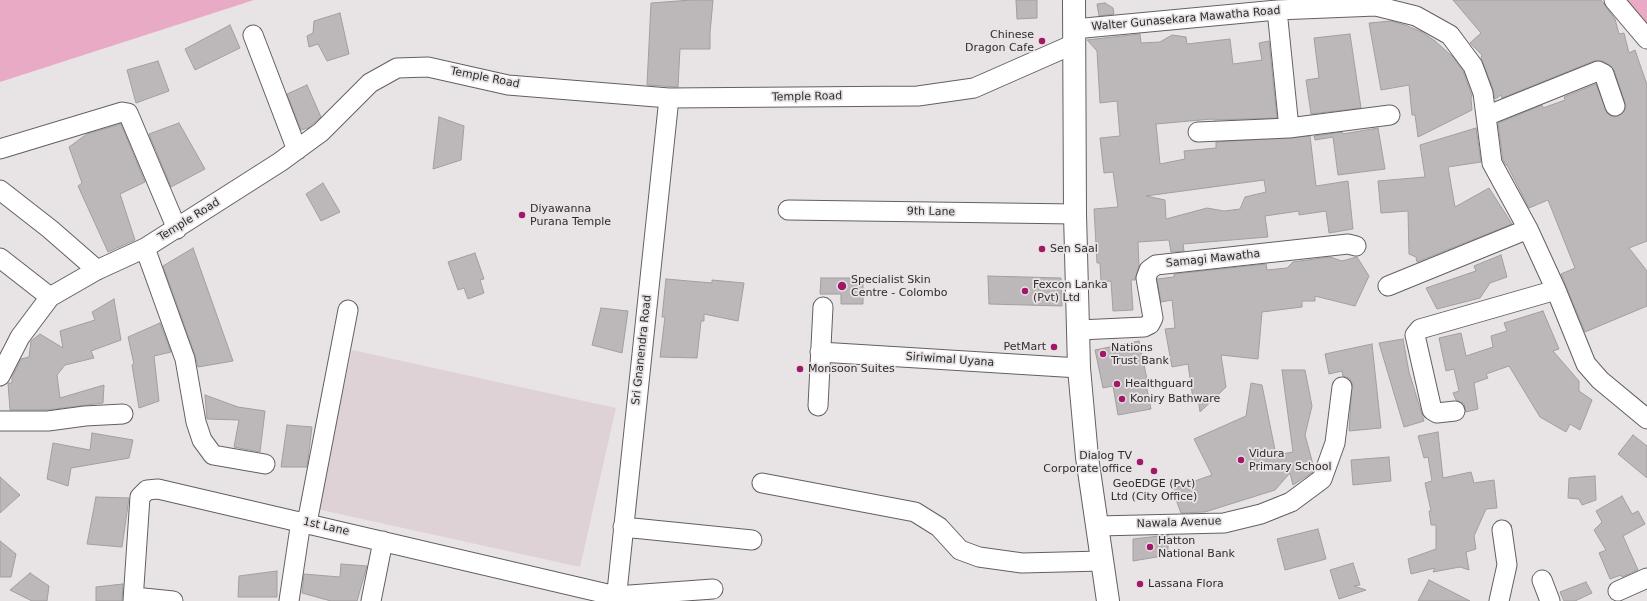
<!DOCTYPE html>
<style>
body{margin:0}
canvas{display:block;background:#e8e3e5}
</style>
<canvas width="1647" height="601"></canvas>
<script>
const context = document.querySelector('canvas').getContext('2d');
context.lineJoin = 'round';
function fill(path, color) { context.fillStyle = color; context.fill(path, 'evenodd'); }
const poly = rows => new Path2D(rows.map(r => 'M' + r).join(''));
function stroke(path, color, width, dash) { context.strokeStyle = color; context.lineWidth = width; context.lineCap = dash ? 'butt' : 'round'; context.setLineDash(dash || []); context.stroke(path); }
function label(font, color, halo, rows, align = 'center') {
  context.font = font + ' "DejaVu Sans",sans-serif'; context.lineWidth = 3.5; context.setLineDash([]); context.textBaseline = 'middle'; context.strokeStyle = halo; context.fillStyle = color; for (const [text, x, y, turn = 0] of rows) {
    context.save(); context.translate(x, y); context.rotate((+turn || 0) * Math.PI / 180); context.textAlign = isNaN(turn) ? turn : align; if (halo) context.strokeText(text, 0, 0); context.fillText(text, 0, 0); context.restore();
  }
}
fill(poly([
 [352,350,616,408,580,567,317,509]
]), '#dfd2d7');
fill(poly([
 [0,0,254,0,0,82],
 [1619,0,1647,0,1647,28]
]), '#e9aac6');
const building = poly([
 [691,0,713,0,710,33,710,49,680,49,678,87,647,85,651,3,691,0],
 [1016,0,1037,0,1037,18,1017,19,1016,0],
 [1453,0,1601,0,1615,19,1619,34,1624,33,1629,53,1635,50,1647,85,1647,241,1629,248,1647,271,1647,306,1585,332,1561,274,1575,268,1548,200,1529,208,1507,165,1506,165,1503,160,1498,123,1542,105,1543,108,1565,100,1564,97,1596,84,1608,114,1613,117,1623,113,1626,108,1625,103,1614,70,1603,61,1594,61,1502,98,1501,95,1495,99,1493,89,1481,58,1482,55,1470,43,1481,33,1453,0],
 [1105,3,1113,8,1114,14,1099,16,1097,4,1105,3],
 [340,13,349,54,327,61,318,44,309,47,307,36,313,33,314,21,340,13],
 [1391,21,1405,25,1422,32,1435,41,1453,57,1463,71,1472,96,1471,98,1472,110,1418,137,1415,115,1412,115,1409,85,1381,90,1369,23,1391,21],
 [230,25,240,48,195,70,185,49,230,25],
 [1140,34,1141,43,1160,42,1172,35,1186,37,1187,44,1230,39,1233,64,1262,60,1259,43,1269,41,1277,118,1214,120,1212,119,1156,124,1160,164,1185,159,1184,151,1216,148,1216,142,1310,136,1316,186,1348,181,1353,229,1329,233,1326,211,1299,215,1299,211,1265,216,1268,237,1183,244,1184,251,1171,252,1169,240,1138,242,1139,266,1135,280,1131,280,1133,310,1113,311,1111,281,1101,282,1100,263,1097,263,1094,209,1118,207,1113,172,1104,173,1100,138,1120,136,1117,101,1100,103,1097,51,1087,40,1140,34],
 [1264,180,1266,192,1245,197,1240,209,1224,211,1207,208,1166,219,1165,200,1146,196,1264,180],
 [1350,34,1361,108,1311,114,1306,80,1319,78,1314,38,1350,34],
 [158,61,169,91,136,103,127,70,158,61],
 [307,85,321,117,308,128,301,130,287,94,307,85],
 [439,117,464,126,461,160,433,169,439,117],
 [179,123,205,169,171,187,149,134,179,123],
 [121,124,145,182,120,194,135,240,108,252,78,186,82,183,69,147,87,134,121,124],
 [1378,128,1385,169,1338,175,1333,137,1315,140,1314,136,1342,132,1343,134,1378,128],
 [1476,128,1481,162,1448,167,1455,207,1489,188,1512,224,1417,262,1416,257,1409,254,1408,211,1381,213,1378,181,1425,177,1420,145,1476,128],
 [323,183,340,212,321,221,306,194,323,183],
 [193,248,233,361,198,367,195,355,163,266,193,248],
 [475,253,484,279,480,280,484,293,468,299,464,288,458,290,448,262,475,253],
 [1501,255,1507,277,1490,283,1480,298,1437,309,1426,288,1476,271,1474,266,1501,255],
 [1330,257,1342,261,1357,257,1369,276,1355,306,1315,296,1315,301,1302,301,1302,307,1262,312,1258,359,1221,355,1226,387,1200,412,1198,398,1193,399,1188,364,1172,367,1165,329,1175,328,1172,300,1161,302,1157,279,1174,277,1174,274,1266,264,1267,270,1287,268,1293,262,1330,257],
 [988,276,1061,278,1062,306,989,304,988,276],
 [821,278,863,278,863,304,841,304,841,294,820,294,821,278],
 [666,279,712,283,712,280,744,283,738,321,704,314,704,321,701,321,697,358,660,357,665,317,662,317,666,279],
 [114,299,121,340,91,351,94,358,65,365,57,375,60,398,104,385,103,403,47,410,10,410,8,383,12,383,12,377,21,359,29,357,31,341,40,334,63,348,60,331,95,320,92,312,114,299],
 [601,308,628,311,622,353,592,345,601,308],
 [1543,311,1559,349,1553,351,1579,381,1579,391,1592,400,1580,430,1570,424,1566,432,1540,417,1509,366,1486,374,1488,378,1474,383,1478,409,1466,412,1464,404,1456,400,1453,393,1459,391,1454,369,1446,371,1439,338,1461,333,1466,356,1493,347,1491,336,1507,331,1504,323,1543,311],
 [160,323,171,352,154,356,159,401,139,408,132,365,134,364,128,337,160,323],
 [1403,339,1409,372,1424,421,1404,427,1379,343,1403,339],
 [1139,341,1147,379,1145,379,1151,409,1118,415,1113,386,1103,388,1095,350,1139,341],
 [1372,344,1381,428,1349,431,1352,383,1349,378,1343,376,1342,371,1329,374,1325,354,1372,344],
 [1282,370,1305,370,1312,406,1305,435,1314,468,1313,472,1293,485,1290,473,1275,490,1205,512,1181,513,1172,489,1212,475,1194,439,1246,416,1251,383,1262,385,1276,455,1293,452,1282,370],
 [205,395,238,407,265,411,260,452,234,447,239,420,207,419,205,395],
 [287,425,312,427,307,467,281,467,287,425],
 [1438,432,1443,478,1471,472,1474,483,1494,480,1497,508,1486,509,1474,536,1476,549,1466,552,1469,570,1460,567,1433,572,1435,568,1411,574,1408,559,1436,549,1436,525,1431,525,1429,511,1431,511,1425,483,1432,481,1428,457,1424,458,1418,436,1438,432],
 [92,433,133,440,129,458,71,468,68,486,47,479,53,443,90,450,92,433],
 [1633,435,1647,446,1647,478,1618,454,1633,435],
 [1389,457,1391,481,1353,485,1351,460,1389,457],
 [1595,476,1596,500,1582,505,1579,499,1568,498,1569,478,1595,476],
 [0,477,20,495,0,513,0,477],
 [1622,496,1632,514,1638,511,1645,524,1623,536,1638,570,1622,577,1621,575,1610,579,1599,553,1606,550,1594,530,1602,522,1596,511,1622,496],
 [96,497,129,498,122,547,87,544,96,497],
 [1318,529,1326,559,1285,570,1277,539,1318,529],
 [1168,535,1168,555,1133,561,1133,539,1168,535],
 [0,541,16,554,11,577,0,577,0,541],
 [1353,563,1360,585,1354,586,1366,590,1339,599,1330,570,1353,563],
 [341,564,367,566,357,601,331,601,302,593,304,574,340,577,341,564],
 [277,571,277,597,238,597,239,576,277,571],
 [30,573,49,586,47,601,32,601,10,590,30,573],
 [1429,580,1470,601,1418,601,1429,580],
 [1586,582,1592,593,1575,601,1564,601,1560,592,1586,582],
 [123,584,122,601,96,601,96,587,123,584]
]);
fill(building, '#bcb7b9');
stroke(building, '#a39ea0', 1);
const minor = poly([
 [1614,0,1647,39],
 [1277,10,1289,128],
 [1074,29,1277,10,1376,6,1416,16,1450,35,1473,66,1483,93,1492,163,1528,229,1556,290,1586,364,1600,380,1647,419],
 [253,35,297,150],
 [1486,116,1598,71,1604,74,1615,106],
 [1198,132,1289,128,1390,115],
 [0,149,122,112,128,113,177,229],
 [0,190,50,229,97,270],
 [788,210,1075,214],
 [145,248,185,359,196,422,202,440,213,455,265,464],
 [0,258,50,297],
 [1388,286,1528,229],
 [1079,330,1144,327,1150,324,1153,318,1146,278,1149,270,1156,265,1348,244,1356,246],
 [820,352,1079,368],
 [0,376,20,337,50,297,97,270,145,248,280,162,321,132,370,83,397,68,428,67,508,85,669,98,918,96,974,88,1074,44],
 [818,406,823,307],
 [1455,411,1437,413,1432,410,1415,335,1420,329,1556,290],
 [0,421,48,421,85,416,123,414],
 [762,483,915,512,939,527,960,550,979,557,1022,563,1102,561],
 [307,523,348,310],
 [1098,526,1224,523,1261,514,1291,502,1322,479,1335,443,1342,387],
 [623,527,752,540],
 [1542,580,1550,601],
 [1618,591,1647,578],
 [134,597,173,601],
 [133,601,140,497,147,490,158,489,616,596,713,589],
 [289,601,301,521],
 [371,601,383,541],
 [616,601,669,98],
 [1499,601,1507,565,1502,530]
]);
const major = poly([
 [1074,0,1075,214,1079,368,1087,457,1108,601]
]);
stroke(minor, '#646062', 21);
stroke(major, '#646062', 24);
stroke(minor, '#fff', 19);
stroke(major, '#fff', 22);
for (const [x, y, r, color] of [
 [1042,41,4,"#9f1968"],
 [522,215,4,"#9f1968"],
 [1042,249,4,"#9f1968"],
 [842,286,5,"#9f1968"],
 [1025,291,4,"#9f1968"],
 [1054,347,4,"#9f1968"],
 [1103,354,4,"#9f1968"],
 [800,369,4,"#9f1968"],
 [1117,384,4,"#9f1968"],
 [1122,399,4,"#9f1968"],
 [1241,460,4,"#9f1968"],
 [1140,462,4,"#9f1968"],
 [1154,471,4,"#9f1968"],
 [1150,547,4,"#9f1968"],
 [1140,584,4,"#9f1968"]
]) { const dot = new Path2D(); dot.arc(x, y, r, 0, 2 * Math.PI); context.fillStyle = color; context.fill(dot); stroke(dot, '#e8e3e5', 1.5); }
label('11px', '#2e2c2d', '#e8e3e5', [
 ["Walter Gunasekara Mawatha Road",1186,19,-5],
 ["Temple Road",485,78,11],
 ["Temple Road",807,97,-1],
 ["9th Lane",931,212,1],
 ["Temple Road",189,220,-32],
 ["Samagi Mawatha",1213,259,-6],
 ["Sri Gnanendra Road",642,350,-84],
 ["Siriwimal Uyana",950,360,4],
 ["Nawala Avenue",1179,523,-2],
 ["1st Lane",326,527,13]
]);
label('11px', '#2e2c2d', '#e8e3e5', [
 ["Chinese",1034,35,"right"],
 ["Dragon Cafe",1034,48,"right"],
 ["Diyawanna",530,209],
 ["Purana Temple",530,222],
 ["Sen Saal",1050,249],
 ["Specialist Skin",851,280],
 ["Centre - Colombo",851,293],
 ["Fexcon Lanka",1033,285],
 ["(Pvt) Ltd",1033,298],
 ["PetMart",1046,347,"right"],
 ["Nations",1111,348],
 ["Trust Bank",1111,361],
 ["Monsoon Suites",808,369],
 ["Healthguard",1125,384],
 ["Koniry Bathware",1130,399],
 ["Vidura",1249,454],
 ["Primary School",1249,467],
 ["Dialog TV",1132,456,"right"],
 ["Corporate office",1132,469,"right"],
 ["GeoEDGE (Pvt)",1154,484,"center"],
 ["Ltd (City Office)",1154,497,"center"],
 ["Hatton",1158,541],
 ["National Bank",1158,554],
 ["Lassana Flora",1148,584]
], 'left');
</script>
